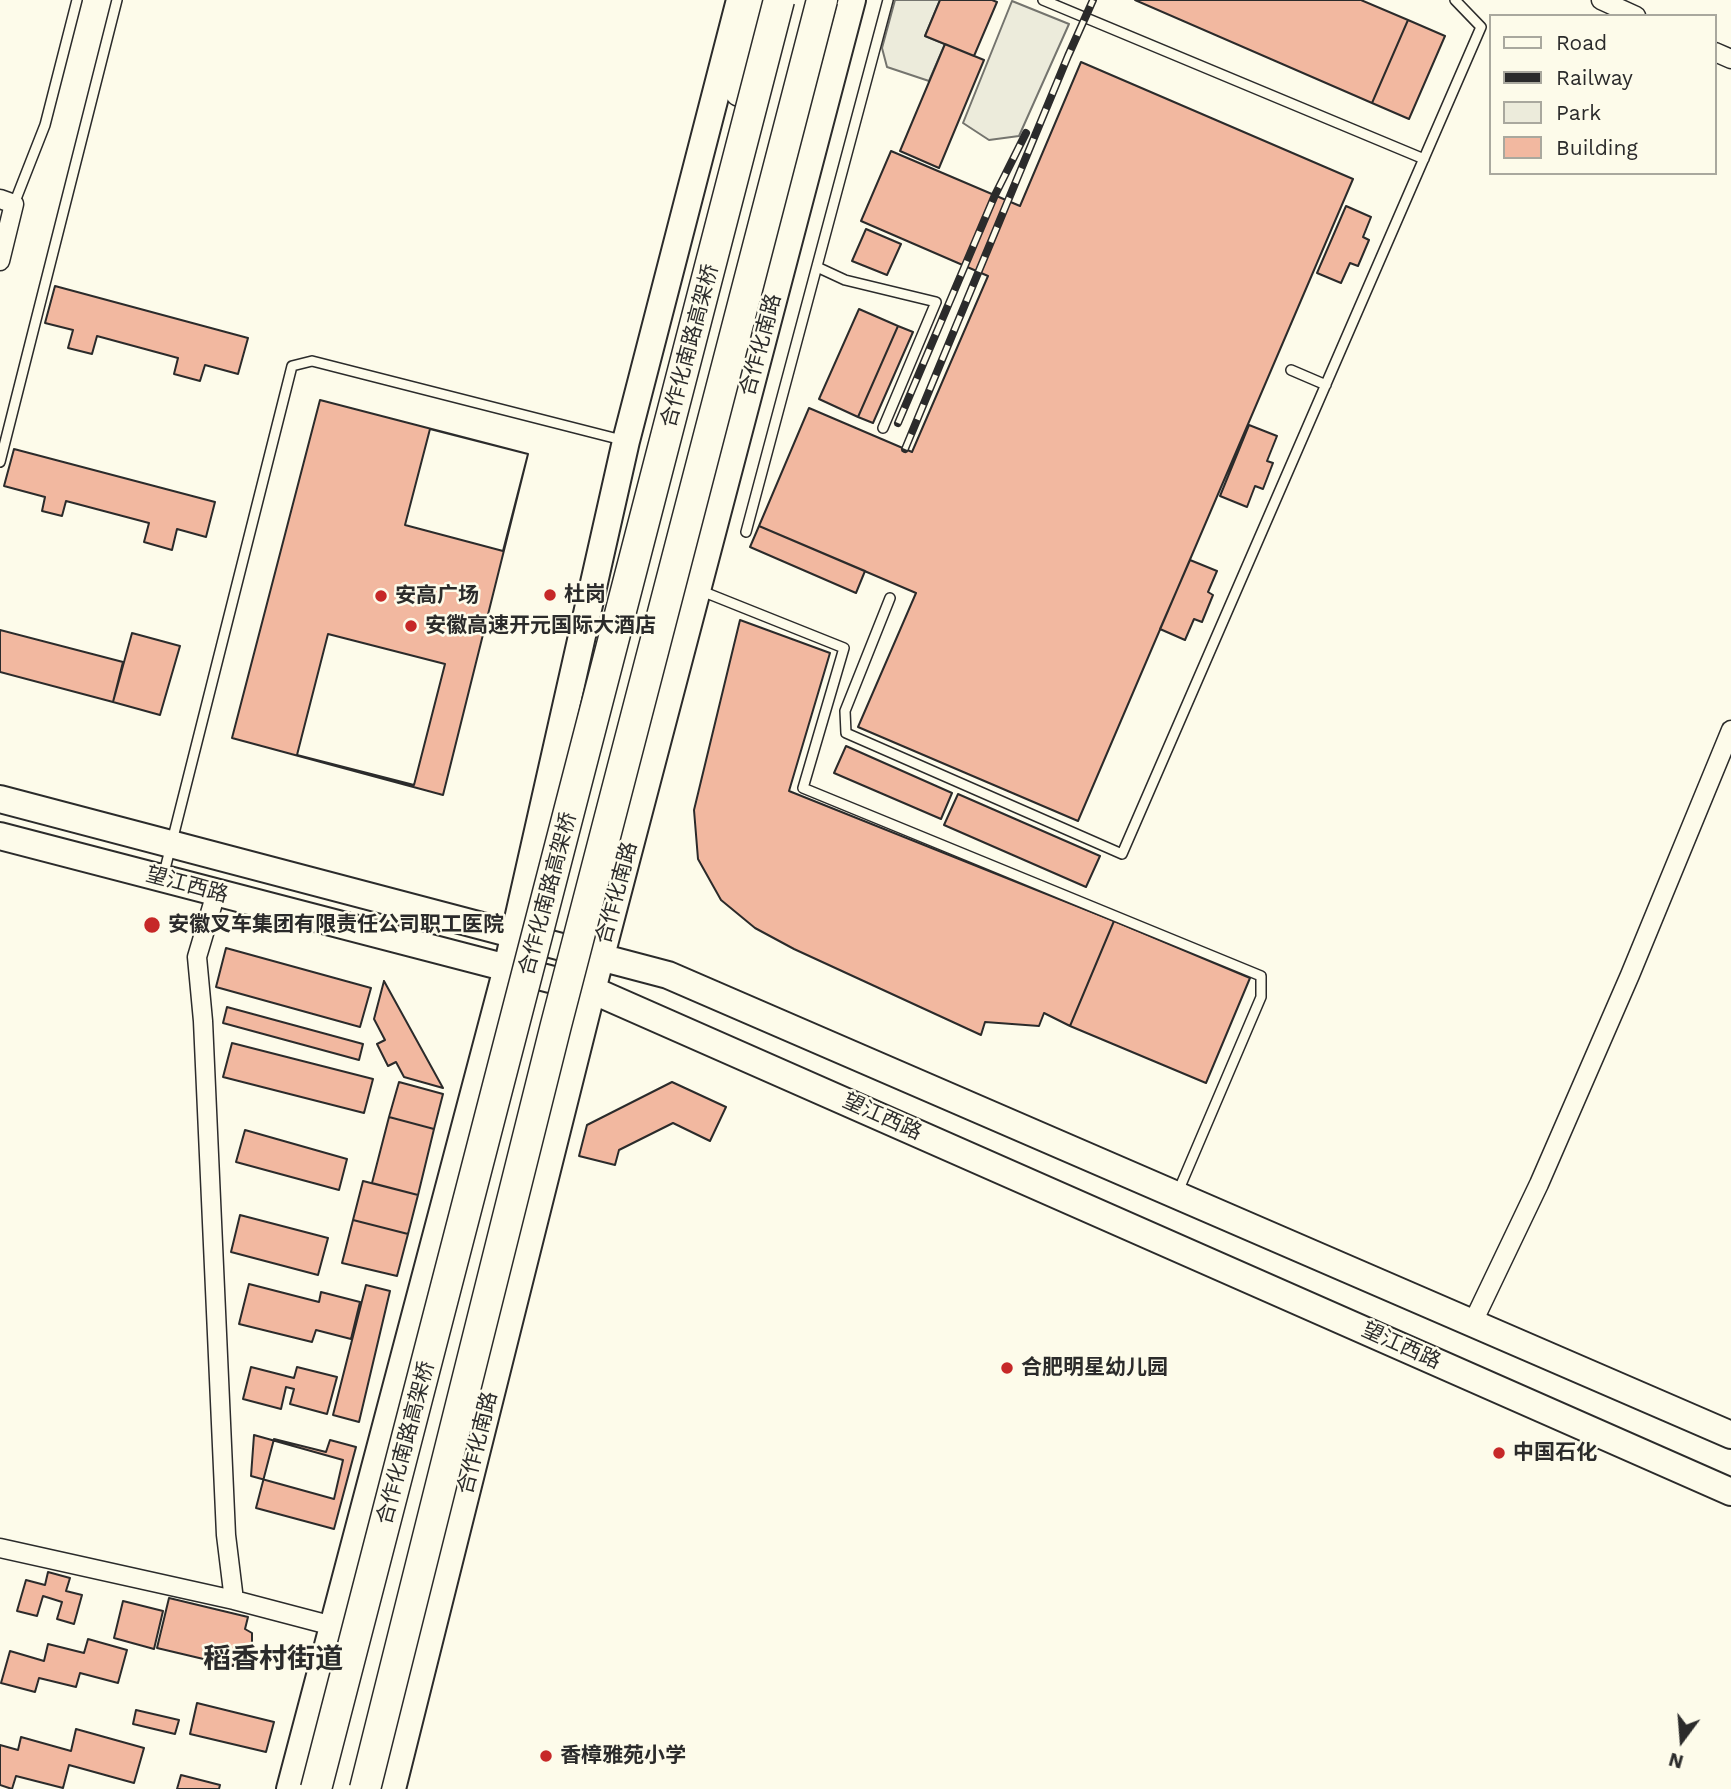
<!DOCTYPE html>
<meta charset="utf-8">
<style>
body{margin:0}
#map{position:relative;width:1731px;height:1789px;overflow:hidden;background:#fdfbea;font-family:"Work Sans",sans-serif}
canvas{display:block}
.legend{position:absolute;left:1489px;top:14px;width:228px;height:161px;box-sizing:border-box;background:#fdfbea;border:2px solid #a9a89e;margin:0;padding:9px 12px;list-style:none;font-size:21px;color:#2b2b2b}
.legend li{display:flex;align-items:center;gap:14px;height:35px}
.legend b{width:35px;border:2px solid #a9a89e}
.north{position:absolute;left:1647px;top:1705px;width:70px;height:70px;-webkit-text-stroke:5px #fdfbea;paint-order:stroke;rotate:196deg;font-size:19px;font-weight:700;line-height:28px;text-align:center;color:#2b2b2b}
.north::after{content:'';display:block;margin:auto;width:24px;height:32px;background:#2b2b2b;clip-path:polygon(50% 0,100% 100%,50% 72%,0 100%)}
</style>
<div id="map">
<canvas width="1731" height="1789"></canvas>
<ul class="legend">
<li><b style="height:9px;background:#fdfbea"></b>Road</li>
<li><b style="height:9px;background:#2b2b2b"></b>Railway</li>
<li><b style="height:19px;background:#ecebdb"></b>Park</li>
<li><b style="height:19px;background:#f2b8a0"></b>Building</li>
</ul>
<div class="north">N</div>
</div>
<script>
const context = document.querySelector('canvas').getContext('2d');
context.lineJoin = 'round';
function fill(path, color) { context.fillStyle = color; context.fill(path, 'evenodd'); }
const poly = rows => new Path2D(rows.map(r => 'M' + r).join(''));
function stroke(path, color, width, dash) { context.strokeStyle = color; context.lineWidth = width; context.lineCap = dash ? 'butt' : 'round'; context.setLineDash(dash || []); context.stroke(path); }
function label(font, color, halo, rows, align = 'center') {
  context.font = font + ' "Work Sans","Noto Sans SC",sans-serif'; context.lineWidth = 5; context.setLineDash([]); context.textBaseline = 'middle'; context.strokeStyle = halo; context.fillStyle = color; for (const [text, x, y, turn = 0] of rows) {
    context.save(); context.translate(x, y); context.rotate((+turn || 0) * Math.PI / 180); context.textAlign = isNaN(turn) ? turn : align; if (halo) context.strokeText(text, 0, 0); context.fillText(text, 0, 0); context.restore();
  }
}
const green = poly([
 [895,0,940,0,925,36,945,44,929,81,887,67,882,48,895,0],
 [1012,1,1069,24,1019,136,989,140,963,123,1012,1]
]);
fill(green, '#ecebdb');
stroke(green, '#74746e', 2);
const building = poly([
 [940,0,992,0,997,2,974,56,925,36,940,0],
 [1135,0,1361,0,1408,20,1372,103,1135,0],
 [1408,20,1445,36,1409,119,1372,103,1408,20],
 [945,44,984,60,939,168,900,151,945,44],
 [1081,62,1353,179,1078,821,858,727,916,593,759,526,809,408,912,452,988,276,861,221,891,151,1020,206,1081,62],
 [1346,206,1371,217,1363,237,1369,240,1358,266,1350,263,1341,283,1317,273,1346,206],
 [866,229,901,244,887,275,852,261,866,229],
 [55,286,248,338,238,374,205,365,200,381,174,374,178,358,97,336,92,354,68,348,73,330,45,323,55,286],
 [859,309,898,326,858,417,819,399,859,309],
 [898,326,913,332,873,423,858,417,898,326],
 [320,400,528,454,443,795,232,738,320,400],
 [1249,425,1277,436,1267,461,1273,463,1263,489,1255,486,1247,507,1220,496,1249,425],
 [430,429,528,454,503,551,405,525,430,429],
 [14,449,215,502,206,537,177,529,172,550,144,542,149,523,66,501,62,516,42,511,45,497,4,486,14,449],
 [759,526,865,571,856,593,750,547,759,526],
 [1190,560,1217,571,1208,592,1213,595,1202,622,1194,619,1185,640,1160,629,1190,560],
 [740,620,830,653,789,791,1114,921,1070,1026,1044,1013,1039,1026,985,1022,981,1035,794,949,755,928,721,900,698,859,694,810,740,620],
 [0,630,123,662,113,702,0,672,0,630],
 [132,633,180,646,160,715,113,702,132,633],
 [328,634,445,664,414,785,297,755,328,634],
 [846,746,952,793,941,819,834,773,846,746],
 [958,794,1100,856,1086,887,944,825,958,794],
 [1114,921,1250,978,1206,1083,1070,1026,1114,921],
 [226,948,371,988,360,1027,216,987,226,948],
 [384,981,443,1088,404,1077,396,1062,388,1066,377,1044,385,1040,374,1019,384,981],
 [227,1007,363,1044,359,1060,223,1023,227,1007],
 [232,1043,373,1079,364,1113,223,1077,232,1043],
 [399,1082,443,1094,434,1129,389,1117,399,1082],
 [672,1082,726,1107,710,1141,673,1123,619,1150,615,1165,579,1156,587,1125,672,1082],
 [389,1117,434,1129,418,1195,372,1183,389,1117],
 [245,1130,347,1159,339,1190,236,1162,245,1130],
 [363,1181,418,1195,408,1234,353,1220,363,1181],
 [240,1215,328,1238,318,1275,231,1252,240,1215],
 [353,1220,408,1234,397,1276,342,1263,353,1220],
 [249,1284,319,1302,321,1292,360,1302,351,1339,316,1330,312,1342,239,1324,249,1284],
 [366,1285,390,1291,359,1422,333,1415,366,1285],
 [251,1367,294,1378,297,1367,337,1377,327,1414,290,1404,294,1389,286,1387,281,1409,243,1399,251,1367],
 [254,1435,343,1460,334,1499,251,1476,254,1435],
 [274,1439,326,1452,330,1440,356,1447,334,1529,256,1508,274,1439],
 [48,1572,70,1578,66,1591,82,1595,74,1624,57,1619,62,1602,43,1596,37,1616,17,1611,26,1580,45,1585,48,1572],
 [169,1598,248,1617,245,1629,252,1633,252,1644,244,1658,236,1656,233,1666,157,1648,169,1598],
 [123,1601,163,1611,154,1649,114,1638,123,1601],
 [88,1639,127,1650,118,1683,80,1673,76,1687,39,1678,35,1692,1,1683,10,1651,44,1661,48,1644,84,1653,88,1639],
 [197,1703,274,1722,266,1752,190,1734,197,1703],
 [136,1710,179,1720,175,1734,133,1724,136,1710],
 [76,1729,144,1748,134,1783,69,1765,63,1788,16,1776,12,1789,0,1785,0,1745,18,1750,21,1737,71,1751,76,1729],
 [181,1775,220,1785,219,1789,177,1789,181,1775]
]);
fill(building, '#f2b8a0');
stroke(building, '#2b2b2b', 2);
const lane = poly([
 [1043,0,1424,159],
 [14,204,45,125,77,0],
 [817,267,845,280,936,302,883,428],
 [1291,370,1326,385],
 [0,462,117,0],
 [746,532,888,0],
 [699,590,844,648,803,788,1261,976,1261,997,1177,1194],
 [890,598,845,711,846,733,1122,854,1481,27,1455,0],
 [163,877,292,366,312,361,622,440]
]);
const street = poly([
 [1601,0,1636,16],
 [1715,52,1731,59],
 [0,199,14,204,0,261],
 [216,893,197,957,203,1021,226,1535,234,1600,333,1626],
 [1473,1322,1539,1184,1630,975,1731,730],
 [0,1548,234,1600]
]);
const primary = poly([
 [0,799,668,975,1731,1435],
 [0,836,592,990,1731,1492],
 [290,1789,507,968,626,441,740,0],
 [392,1789,592,990,852,0]
]);
const highway = poly([
 [740,91,763,0]
]);
stroke(lane, '#2b2b2b', 12);
stroke(street, '#2b2b2b', 21);
stroke(primary, '#2b2b2b', 30);
stroke(highway, '#2b2b2b', 33);
stroke(lane, '#fdfbea', 9);
stroke(street, '#fdfbea', 18);
stroke(primary, '#fdfbea', 26);
stroke(highway, '#fdfbea', 30);
const rail = poly([
 [898,423,995,195,1026,133],
 [905,449,1068,56,1093,0]
]);
stroke(rail, '#2b2b2b', 8);
stroke(rail, '#fdfbea', 5, [16]);
const highwayBridge = poly([
 [316,1789,779,0],
 [365,1789,556,1025,822,0]
]);
stroke(highwayBridge, '#2b2b2b', 33, []);
stroke(highwayBridge, '#fdfbea', 30);
for (const [x, y, r, color] of [
 [550,595,7,"#c62828"],
 [381,596,7,"#c62828"],
 [411,626,7,"#c62828"],
 [152,925,9,"#c62828"],
 [1007,1368,7,"#c62828"],
 [1499,1453,7,"#c62828"],
 [546,1756,7,"#c62828"]
]) { const dot = new Path2D(); dot.arc(x, y, r, 0, 2 * Math.PI); context.fillStyle = color; context.fill(dot); stroke(dot, '#fdfbea', 2.5); }
label('21px', '#2b2b2b', '#fdfbea', [
 ["合作化南路",761,345,-75],
 ["合作化南路高架桥",690,346,-75],
 ["望江西路",187,885,15],
 ["合作化南路",617,893,-75],
 ["合作化南路高架桥",548,894,-75],
 ["望江西路",882,1117,24],
 ["望江西路",1401,1346,24],
 ["合作化南路高架桥",406,1443,-75],
 ["合作化南路",478,1443,-76]
]);
label('bold 21px', '#2b2b2b', '#fdfbea', [
 ["杜岗",564,595],
 ["安高广场",395,596],
 ["安徽高速开元国际大酒店",425,626],
 ["安徽叉车集团有限责任公司职工医院",168,925],
 ["合肥明星幼儿园",1021,1368],
 ["中国石化",1513,1453],
 ["香樟雅苑小学",560,1756]
], 'left');
label('bold 28px', '#2b2b2b', '#fdfbea', [
 ["稻香村街道",273,1660]
]);
</script>
